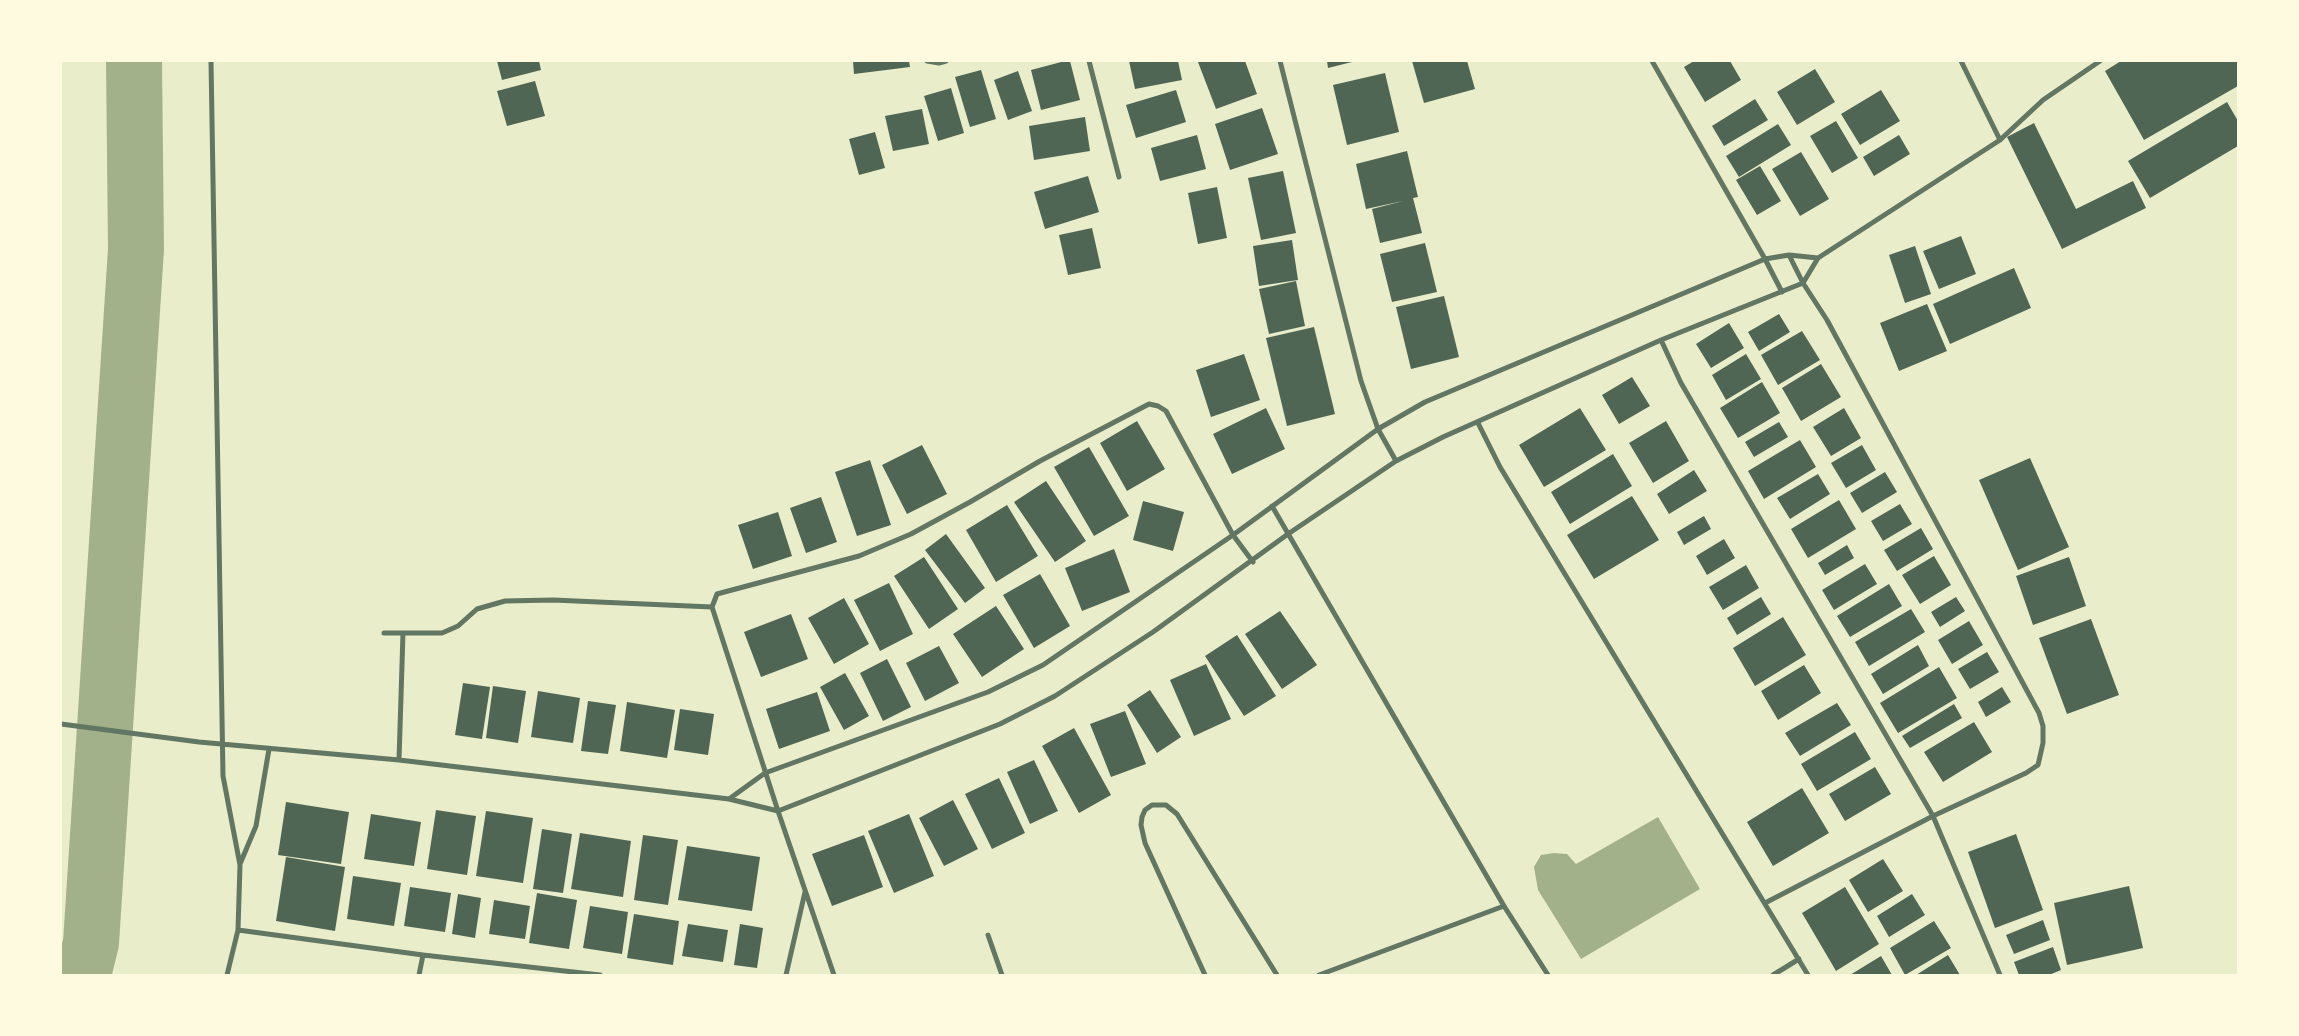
<!DOCTYPE html>
<style>
body{margin:0}
#map{position:relative;width:2299px;height:1036px;overflow:hidden;background:#e9edc9;font-family:"Asap Condensed",sans-serif}
canvas{display:block}
.frame{position:absolute;inset:0;border:62px solid #fefae0;pointer-events:none}
</style>
<div id="map">
<canvas width="2299" height="1036"></canvas>
<div class="frame"></div>
</div>
<script>
const context = document.querySelector('canvas').getContext('2d');
context.lineJoin = 'round';
function fill(path, color) { context.fillStyle = color; context.fill(path, 'evenodd'); }
const poly = rows => new Path2D(rows.map(r => 'M' + r).join(''));
function stroke(path, color, width, dash) { context.strokeStyle = color; context.lineWidth = width; context.lineCap = dash ? 'butt' : 'round'; context.setLineDash(dash || []); context.stroke(path); }
fill(poly([
 [1658,817,1700,889,1581,959,1538,890,1534,867,1541,855,1554,853,1567,854,1576,864]
]), '#a3b18a');
stroke(poly([
 [83,975,91,943,136,249,134,61]
]), '#a3b18a', 56);
fill(poly([
 [497,61,539,61,541,70,502,80],
 [853,61,909,61,910,67,854,74],
 [1065,61,1070,61,1080,100,1041,110,1031,70],
 [1129,61,1178,61,1182,80,1135,89],
 [1245,61,1257,94,1216,109,1198,62],
 [1327,61,1352,61,1352,62,1328,68],
 [1412,61,1467,61,1475,89,1424,103],
 [1694,61,1730,61,1741,80,1705,102,1684,67],
 [2121,61,2238,61,2238,86,2144,140,2105,71],
 [1815,69,1835,102,1797,125,1777,92],
 [981,70,996,119,970,127,955,77],
 [1018,71,1032,111,1008,120,994,80],
 [1385,73,1399,132,1347,145,1333,85],
 [535,81,545,116,507,126,497,91],
 [951,88,964,133,938,141,924,96],
 [1176,90,1186,122,1136,138,1126,105],
 [1881,90,1900,121,1860,145,1841,114],
 [1755,99,1768,120,1724,146,1712,126],
 [2227,102,2238,121,2238,146,2150,198,2128,161],
 [1262,108,1278,154,1230,170,1215,124],
 [922,109,929,144,893,151,885,116],
 [1085,117,1090,151,1034,160,1029,126],
 [1836,121,1858,158,1832,173,1810,136],
 [2034,123,2076,209,2133,181,2146,208,2062,249,2007,137],
 [1778,124,1791,145,1739,177,1726,156],
 [875,132,885,168,859,175,849,139],
 [1197,135,1206,169,1160,181,1151,148],
 [1899,135,1910,154,1874,176,1863,157],
 [1407,151,1418,197,1413,198,1422,233,1380,243,1372,209,1403,201,1366,209,1356,164],
 [1801,152,1829,199,1800,216,1772,169],
 [1760,166,1781,201,1757,215,1736,180],
 [1283,171,1296,233,1261,240,1248,178],
 [1088,176,1099,212,1045,229,1034,192],
 [1217,187,1227,238,1198,244,1188,193],
 [1092,228,1101,268,1068,275,1059,235],
 [1961,236,1976,274,1939,289,1923,251],
 [1292,240,1298,280,1259,286,1253,246],
 [1425,243,1437,292,1392,302,1380,254],
 [1915,246,1931,294,1905,303,1889,255],
 [2014,268,2031,308,1950,344,1933,304],
 [1296,281,1305,326,1269,334,1259,289],
 [1444,296,1459,357,1411,369,1396,307],
 [1927,304,1947,351,1899,371,1880,323],
 [1779,314,1790,332,1759,351,1748,332],
 [1729,323,1744,348,1711,368,1696,344],
 [1314,327,1335,414,1287,426,1266,338],
 [1802,331,1820,360,1778,385,1761,355],
 [1244,354,1260,400,1211,417,1196,370],
 [1746,354,1761,379,1726,400,1712,375],
 [1821,364,1841,397,1801,421,1782,388],
 [1632,377,1650,406,1619,424,1602,395],
 [1762,382,1780,413,1738,438,1720,408],
 [1266,408,1285,449,1232,474,1213,434],
 [1580,408,1606,450,1544,487,1519,445],
 [1844,408,1861,438,1831,456,1813,427],
 [1137,421,1165,469,1127,491,1100,443],
 [1666,421,1689,461,1653,483,1629,443],
 [1779,422,1788,437,1754,457,1745,442],
 [1800,440,1816,467,1764,499,1748,471],
 [922,445,947,494,907,514,882,465],
 [1862,445,1876,470,1846,488,1831,463],
 [1089,447,1129,516,1094,536,1054,467],
 [1613,454,1632,486,1570,524,1551,492],
 [2030,458,2069,547,2018,570,1979,480],
 [870,460,891,525,857,536,835,472],
 [1694,470,1707,491,1669,514,1657,494],
 [1885,472,1897,492,1862,513,1850,493],
 [1818,474,1830,494,1790,519,1777,498],
 [1046,481,1086,541,1055,562,1014,502],
 [1632,496,1659,540,1594,579,1567,535],
 [821,497,837,542,806,553,790,508],
 [1839,500,1856,529,1808,558,1791,529],
 [1143,501,1184,512,1173,551,1133,540],
 [1900,504,1912,524,1883,541,1871,521],
 [1007,505,1038,556,996,582,966,530],
 [778,512,792,556,753,569,738,525],
 [1704,516,1711,529,1684,545,1677,532],
 [1921,528,1933,549,1897,571,1884,550],
 [946,534,985,588,965,603,925,550],
 [1724,539,1735,558,1707,575,1696,556],
 [1847,545,1854,558,1825,575,1818,563],
 [1114,549,1130,592,1082,611,1065,568],
 [1934,556,1951,585,1920,604,1902,575],
 [924,557,958,609,929,629,894,576],
 [2069,557,2086,606,2033,625,2016,576],
 [1865,564,1877,584,1834,610,1822,590],
 [1746,565,1759,588,1723,610,1709,587],
 [1040,574,1070,626,1034,648,1003,595],
 [889,583,913,634,880,651,854,600],
 [1889,584,1902,606,1850,637,1837,616],
 [1761,597,1771,614,1737,635,1727,618],
 [1956,597,1965,611,1940,627,1931,612],
 [844,598,869,644,834,664,808,618],
 [996,606,1024,649,982,677,953,634],
 [1911,609,1925,632,1869,666,1855,642],
 [1280,611,1317,665,1282,689,1245,634],
 [791,614,808,659,761,677,744,632],
 [1783,617,1806,655,1755,686,1733,648],
 [2091,619,2119,695,2067,714,2039,638],
 [1969,621,1983,645,1952,664,1938,640],
 [1237,635,1276,696,1244,716,1205,656],
 [1918,645,1929,666,1883,694,1871,674],
 [939,646,959,683,925,701,906,663],
 [1987,652,1999,672,1970,689,1958,669],
 [887,659,911,707,883,721,860,673],
 [1206,664,1231,719,1194,736,1170,680],
 [1804,665,1821,693,1778,720,1761,691],
 [1939,667,1957,698,1898,733,1880,703],
 [845,673,869,716,844,730,820,687],
 [463,683,490,687,482,739,455,735],
 [493,686,526,691,518,743,486,738],
 [2002,687,2011,702,1986,717,1978,702],
 [1150,690,1181,737,1157,753,1127,705],
 [538,691,580,698,573,743,531,737],
 [817,692,830,731,779,749,766,709],
 [588,701,616,705,608,754,581,751],
 [627,702,675,710,667,758,620,751],
 [1837,703,1851,725,1800,756,1785,733],
 [1954,704,1962,718,1910,748,1902,736],
 [680,709,714,714,708,755,674,750],
 [1125,711,1146,764,1111,777,1090,724],
 [1974,722,1992,752,1943,782,1924,752],
 [1074,728,1111,795,1079,813,1042,746],
 [1855,732,1871,759,1817,791,1801,764],
 [1034,760,1058,811,1030,824,1007,772],
 [1875,767,1891,794,1845,821,1829,794],
 [999,778,1025,833,992,849,965,794],
 [1802,788,1829,833,1773,866,1747,822],
 [953,800,978,849,944,866,919,818],
 [286,802,349,812,341,864,278,855],
 [436,810,476,816,467,875,427,869],
 [486,811,533,818,523,883,476,876],
 [371,814,421,822,414,866,364,859],
 [909,814,934,876,894,893,868,831],
 [542,829,572,834,563,893,533,889],
 [580,833,631,841,623,897,571,889],
 [2016,834,2043,910,1995,928,1968,852],
 [643,835,678,840,668,905,634,900],
 [864,835,883,887,832,906,812,854],
 [687,846,760,857,752,911,678,900],
 [286,857,345,867,335,931,276,921],
 [1883,859,1903,891,1868,912,1849,880],
 [353,876,401,883,394,926,347,919],
 [2129,886,2143,948,2067,965,2054,903],
 [410,887,451,893,445,932,404,926],
 [1845,887,1879,944,1836,971,1802,913],
 [537,893,577,900,569,949,529,943],
 [458,894,481,898,475,938,452,934],
 [1912,894,1925,915,1889,937,1877,916],
 [494,900,530,906,525,939,489,934],
 [590,906,628,912,622,954,583,948],
 [634,914,679,921,673,965,627,958],
 [2043,920,2050,940,2014,954,2006,935],
 [1934,921,1951,948,1905,975,1890,948],
 [688,924,728,930,723,962,682,956],
 [740,924,763,928,757,968,734,965],
 [2053,947,2061,970,2049,975,2019,975,2014,962],
 [1948,955,1960,975,1916,975],
 [1881,956,1892,975,1850,975]
]), '#4f6655');
stroke(poly([
 [211,61,223,776,240,865,238,930,227,975],
 [927,61,939,63,946,61],
 [1089,61,1119,177],
 [1280,61,1361,381,1378,429,1396,461],
 [1652,61,1765,259,1782,292],
 [1961,61,2000,140],
 [1818,258,2000,140,2043,100,2100,61],
 [1661,340,1681,383,1933,816,2000,975],
 [1478,423,1500,467,1808,975],
 [1272,506,1504,906,1319,975],
 [384,633,442,633,458,626,477,609,505,601,553,600,712,607],
 [61,724,199,742,399,760,729,799,778,811,1000,724,1055,696,1153,632,1288,534,1396,461,1443,437,1661,340,1803,283,1818,258],
 [399,760,403,633],
 [729,799,765,773,988,692,1043,665,1233,535,1378,429,1425,402,1765,259,1789,255,1818,258],
 [240,864,256,826,269,749],
 [1765,903,1933,816,2026,773,2038,765,2043,743,2043,726,2039,713,1827,320,1803,283,1789,255],
 [1504,906,1548,975],
 [238,930,423,955,600,975],
 [988,935,1002,975],
 [419,975,423,955],
 [786,975,805,892],
 [834,975,778,811,712,607,717,594,859,556,911,534,970,502,1040,461,1149,404,1158,406,1166,411,1233,535,1253,562],
 [1205,975,1145,843,1141,825,1142,817,1145,810,1152,805,1166,805,1177,814,1277,975],
 [1773,975,1799,959]
]), '#617663', 5);
</script>
